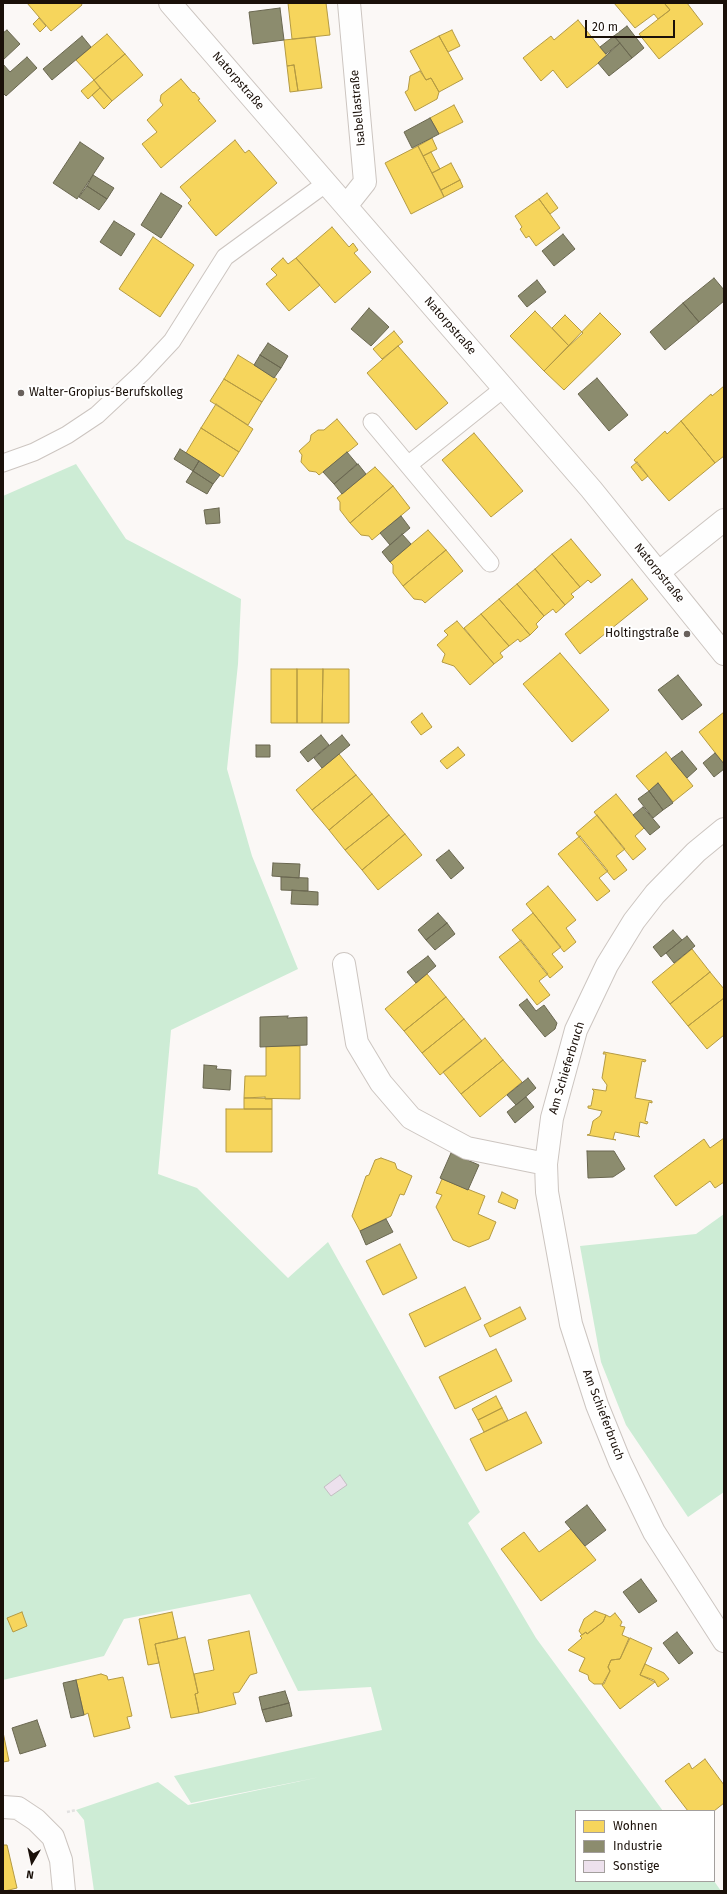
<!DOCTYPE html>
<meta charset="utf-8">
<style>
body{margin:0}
#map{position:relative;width:727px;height:1894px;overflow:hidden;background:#fbf8f6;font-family:"Fira Sans",sans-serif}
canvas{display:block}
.frame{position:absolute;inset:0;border:4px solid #1a1009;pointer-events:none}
.legend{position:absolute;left:575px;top:1810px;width:140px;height:72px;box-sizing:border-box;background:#fff;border:1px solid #a39f9d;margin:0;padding:5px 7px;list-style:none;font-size:12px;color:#1a1009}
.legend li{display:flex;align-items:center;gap:8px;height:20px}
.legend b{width:20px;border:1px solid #a39f9d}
.north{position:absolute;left:12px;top:1842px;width:40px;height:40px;-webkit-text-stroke:3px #fff;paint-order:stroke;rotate:189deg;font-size:11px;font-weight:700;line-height:16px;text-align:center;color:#1a1009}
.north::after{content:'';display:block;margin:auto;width:14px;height:18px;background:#1a1009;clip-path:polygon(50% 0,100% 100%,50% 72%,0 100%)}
.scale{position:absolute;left:585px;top:20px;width:90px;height:18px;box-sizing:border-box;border:2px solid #1a1009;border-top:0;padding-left:5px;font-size:12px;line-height:14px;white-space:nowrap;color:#1a1009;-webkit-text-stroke:3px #fff;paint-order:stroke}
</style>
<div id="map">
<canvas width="727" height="1894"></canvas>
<div class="frame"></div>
<ul class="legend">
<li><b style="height:11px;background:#f6d55c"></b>Wohnen</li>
<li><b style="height:11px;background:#8c8c6e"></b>Industrie</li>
<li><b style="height:11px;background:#ede1ed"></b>Sonstige</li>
</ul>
<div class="north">N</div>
<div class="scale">20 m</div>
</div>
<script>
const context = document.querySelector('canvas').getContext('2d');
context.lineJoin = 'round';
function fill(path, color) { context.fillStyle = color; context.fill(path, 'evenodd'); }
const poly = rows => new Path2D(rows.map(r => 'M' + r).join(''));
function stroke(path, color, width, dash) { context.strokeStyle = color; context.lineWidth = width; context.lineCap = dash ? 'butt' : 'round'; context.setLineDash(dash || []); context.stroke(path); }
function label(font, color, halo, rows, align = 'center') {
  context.font = font + ' "Fira Sans",sans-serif'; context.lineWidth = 4; context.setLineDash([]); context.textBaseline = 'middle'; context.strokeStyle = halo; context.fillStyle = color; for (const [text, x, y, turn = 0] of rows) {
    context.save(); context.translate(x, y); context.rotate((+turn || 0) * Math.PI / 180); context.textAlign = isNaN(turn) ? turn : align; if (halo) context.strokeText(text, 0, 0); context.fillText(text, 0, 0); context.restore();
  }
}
fill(poly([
 [76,464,126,539,241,599,238,664,227,769,252,856,298,969,171,1030,158,1174,197,1188,288,1278,328,1242,480,1512,468,1523,536,1638,663,1811,576,1811,576,1881,714,1881,721,1891,94,1891,84,1820,76,1810,158,1782,188,1805,320,1777,191,1803,174,1776,382,1730,371,1687,298,1691,250,1594,124,1619,104,1656,3,1680,3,496],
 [724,1214,724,1492,688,1517,626,1425,601,1362,580,1246,696,1234]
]), '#cdecd5');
const homes = poly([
 [27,3,81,3,82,5,51,31,27,3],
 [288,3,326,3,330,35,292,39,288,3],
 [614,3,667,3,665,4,670,10,658,19,654,14,635,28,614,3],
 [667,3,687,3,703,24,659,59,639,34,670,10,665,4,667,3],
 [39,18,46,26,40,32,33,24,39,18],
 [578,20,607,56,567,88,553,70,541,81,523,58,551,36,554,40,578,20],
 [452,30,460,46,448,52,439,36,452,30],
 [107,34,125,54,94,80,76,60,107,34],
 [439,36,463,79,439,92,431,78,426,80,410,51,439,36],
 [315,37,322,88,298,91,294,65,287,66,284,40,315,37],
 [125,54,143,75,112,101,94,80,125,54],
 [294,65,298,91,290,92,287,66,294,65],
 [420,71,426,80,431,78,439,92,437,99,415,111,405,92,408,90,410,76,420,71],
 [181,79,193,93,194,92,200,99,198,100,216,121,161,168,142,144,157,132,147,120,163,105,160,101,161,95,181,79],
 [94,80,100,88,88,99,81,91,94,80],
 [100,88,112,101,104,109,92,95,100,88],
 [454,105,463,122,439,134,430,118,454,105],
 [432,138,437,149,423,156,418,146,432,138],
 [235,140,245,153,249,150,277,183,216,236,188,203,191,200,180,187,235,140],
 [418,146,444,197,411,214,385,163,418,146],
 [431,152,440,169,432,173,423,156,431,152],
 [451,163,460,180,441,190,432,173,451,163],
 [460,180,463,187,444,197,441,190,460,180],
 [547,193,558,208,550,214,539,199,547,193],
 [539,199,560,228,536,246,529,236,526,238,520,229,522,227,515,216,539,199],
 [332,227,349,247,353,243,358,250,354,253,371,272,335,303,296,258,332,227],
 [153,237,194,265,160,317,119,289,153,237],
 [283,258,288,264,296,258,320,285,289,311,266,284,277,275,271,269,283,258],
 [535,311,569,346,544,371,510,336,535,311],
 [600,313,621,334,564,390,544,371,600,313],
 [565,315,583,333,569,346,552,328,565,315],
 [394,331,403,342,382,359,373,349,394,331],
 [398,346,448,403,416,430,367,373,398,346],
 [238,355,277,379,262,402,224,379,238,355],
 [224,379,262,402,248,425,210,401,224,379],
 [724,386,724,456,715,463,681,421,711,394,712,396,724,386],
 [216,404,253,429,239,452,201,428,216,404],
 [337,419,358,444,319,475,316,472,309,471,301,462,302,455,299,451,310,441,311,435,318,430,324,430,337,419],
 [681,421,715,463,669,501,634,460,665,431,667,434,681,421],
 [201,428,239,452,223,477,186,453,201,428],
 [474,433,523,491,491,517,442,460,474,433],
 [637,462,648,476,642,481,631,467,637,462],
 [375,467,393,486,350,523,340,510,340,502,337,498,375,467],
 [393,486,410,508,372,540,369,536,361,535,350,523,393,486],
 [428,530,446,550,403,586,393,573,393,565,390,562,428,530],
 [571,539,601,575,591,583,588,580,580,587,552,554,571,539],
 [446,550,463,571,425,603,422,600,414,599,403,586,446,550],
 [552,554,580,587,571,594,574,597,565,605,535,569,552,554],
 [535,569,565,605,556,613,553,609,544,616,517,584,535,569],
 [632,579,648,599,580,654,565,634,632,579],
 [517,584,544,616,536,624,538,627,530,635,499,599,517,584],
 [499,599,530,635,520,642,518,639,509,646,481,614,499,599],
 [481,614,509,646,500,653,503,657,494,664,464,628,481,614],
 [457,621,494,664,470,685,454,666,442,662,445,654,437,645,448,635,444,631,457,621],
 [560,653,609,710,572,742,523,684,560,653],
 [271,669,297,669,297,723,271,723,271,669],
 [297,669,323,669,322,723,297,723,297,669],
 [323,669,349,669,349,723,322,723,323,669],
 [724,712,724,764,699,732,724,712],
 [422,713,432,727,421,735,411,722,422,713],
 [458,747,465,755,447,769,440,761,458,747],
 [666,752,693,786,673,802,658,783,649,791,636,776,666,752],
 [339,754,356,775,312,810,296,790,339,754],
 [356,775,372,794,329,830,312,810,356,775],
 [372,794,389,815,345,850,329,830,372,794],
 [616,794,644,828,635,836,646,849,633,860,594,812,616,794],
 [389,815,405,834,362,870,345,850,389,815],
 [597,815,625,849,616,856,627,870,614,880,576,833,597,815],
 [405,834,422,855,378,890,362,870,405,834],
 [580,836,608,871,599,878,610,891,597,901,558,854,580,836],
 [548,886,576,920,566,928,576,942,564,952,526,904,548,886],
 [533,913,561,947,552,954,563,967,550,978,512,930,533,913],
 [521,940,548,974,539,981,550,995,537,1005,499,957,521,940],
 [692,949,710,972,670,1004,652,982,692,949],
 [710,972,724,989,724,998,688,1026,670,1004,710,972],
 [427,974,446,997,404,1031,385,1009,427,974],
 [446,997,464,1019,422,1053,404,1031,446,997],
 [724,998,724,1035,707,1049,688,1026,724,998],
 [464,1019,482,1041,440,1075,422,1053,464,1019],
 [485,1038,503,1060,461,1094,443,1072,485,1038],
 [266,1046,300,1046,300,1099,244,1098,245,1076,266,1076,266,1046],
 [604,1052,646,1060,645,1062,642,1061,635,1098,652,1101,652,1103,649,1102,645,1121,648,1122,647,1124,640,1122,638,1135,640,1137,615,1132,613,1139,616,1140,587,1135,590,1134,593,1121,600,1116,602,1111,588,1108,588,1106,591,1106,594,1091,592,1089,606,1091,607,1085,602,1078,606,1054,603,1054,604,1052],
 [503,1060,522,1082,480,1117,461,1094,503,1060],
 [265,1097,265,1099,272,1099,272,1109,244,1109,244,1098,265,1097],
 [226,1109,272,1109,272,1152,226,1152,226,1109],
 [724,1138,724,1182,715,1188,710,1181,676,1206,654,1176,704,1139,710,1148,724,1138],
 [381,1158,395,1163,397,1169,412,1176,404,1195,400,1194,391,1216,360,1231,352,1216,366,1176,369,1175,375,1160,381,1158],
 [442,1179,485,1196,478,1214,496,1222,489,1239,469,1247,453,1240,436,1207,442,1195,436,1193,442,1179],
 [502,1192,518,1200,515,1209,498,1202,502,1192],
 [400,1244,417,1278,383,1295,366,1261,400,1244],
 [465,1287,481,1319,425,1347,409,1314,465,1287],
 [520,1307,526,1319,490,1337,484,1325,520,1307],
 [496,1349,512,1381,455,1409,439,1377,496,1349],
 [496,1396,502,1408,478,1420,472,1409,496,1396],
 [502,1408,508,1420,484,1432,478,1420,502,1408],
 [526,1412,542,1443,486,1471,470,1439,526,1412],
 [571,1529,596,1560,541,1601,501,1549,524,1532,539,1552,571,1529],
 [595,1611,606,1615,603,1622,587,1634,586,1632,582,1635,579,1631,584,1619,595,1611],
 [22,1612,27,1626,13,1632,7,1618,22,1612],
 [172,1612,178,1639,155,1644,159,1663,148,1665,139,1619,172,1612],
 [615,1613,622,1622,620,1626,625,1627,622,1635,629,1638,620,1659,611,1660,608,1667,610,1671,604,1684,594,1684,589,1680,588,1675,579,1671,585,1658,568,1650,582,1638,580,1636,586,1632,587,1634,603,1622,606,1615,610,1617,615,1613],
 [249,1631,257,1673,250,1675,239,1692,233,1693,236,1704,199,1713,195,1694,198,1693,194,1674,214,1670,208,1640,249,1631],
 [185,1637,198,1693,195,1694,199,1713,171,1718,155,1644,185,1637],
 [630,1638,652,1648,640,1675,655,1682,620,1709,602,1685,610,1671,608,1667,611,1660,620,1659,630,1638],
 [645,1664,664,1673,669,1679,658,1687,654,1680,640,1675,645,1664],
 [101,1674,107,1676,108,1680,123,1677,132,1716,127,1717,130,1728,94,1737,88,1713,84,1715,76,1680,101,1674],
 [3,1732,9,1761,3,1762,3,1732],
 [705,1759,724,1785,724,1803,714,1811,688,1811,665,1781,689,1763,692,1769,705,1759],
 [3,1845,7,1845,17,1888,5,1891,3,1891,3,1845]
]);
fill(homes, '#f6d55c');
stroke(homes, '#b49a43', 1);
const industry = poly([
 [280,8,284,40,253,44,249,12,280,8],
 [627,26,644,48,632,58,614,36,627,26],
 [7,30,20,44,3,60,3,33,7,30],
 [82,36,91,47,52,80,43,69,82,36],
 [614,36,620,43,606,54,600,47,614,36],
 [620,43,632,58,609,76,598,63,620,43],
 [27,57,37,68,6,96,3,93,3,64,10,72,27,57],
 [430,118,439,134,412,148,404,132,430,118],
 [80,142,104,158,77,199,53,183,80,142],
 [93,175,114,188,107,199,87,186,93,175],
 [87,186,107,199,99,210,79,197,87,186],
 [161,193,182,206,161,238,141,225,161,193],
 [114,221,135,234,121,256,100,242,114,221],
 [563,234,575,249,554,266,542,251,563,234],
 [714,278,724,290,724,301,699,322,683,303,714,278],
 [537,280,546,292,527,307,518,296,537,280],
 [683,303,699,322,665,350,650,332,683,303],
 [369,308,389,327,371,346,351,329,369,308],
 [268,343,288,356,281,368,260,355,268,343],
 [260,355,281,368,274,378,254,365,260,355],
 [597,378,628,415,609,431,578,394,597,378],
 [180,449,199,461,193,471,174,459,180,449],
 [347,452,357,464,334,484,323,472,347,452],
 [199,461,220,475,213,484,193,471,199,461],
 [358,464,366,474,342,494,334,484,358,464],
 [193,471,213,484,207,494,186,482,193,471],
 [219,508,220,523,206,524,204,510,219,508],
 [401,516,410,528,390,545,380,533,401,516],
 [402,534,411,544,390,562,382,552,402,534],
 [678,675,702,705,682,720,658,690,678,675],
 [321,735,329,745,308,762,300,752,321,735],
 [342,735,350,745,322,768,314,758,342,735],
 [256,745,270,745,270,757,256,757,256,745],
 [682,751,697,769,687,778,671,759,682,751],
 [715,753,724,764,724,769,714,777,703,763,715,753],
 [658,783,673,803,663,810,649,791,658,783],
 [649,791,663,810,653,818,638,799,649,791],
 [643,807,660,827,650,835,633,815,643,807],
 [449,850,464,868,451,879,436,860,449,850],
 [273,863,300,864,299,878,272,876,273,863],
 [281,877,308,878,308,891,281,890,281,877],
 [292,890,318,892,318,905,291,904,292,890],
 [438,913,447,923,426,940,418,930,438,913],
 [447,923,455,934,435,950,426,940,447,923],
 [673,930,682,940,661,957,653,947,673,930],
 [687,936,695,946,674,963,666,953,687,936],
 [428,956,436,966,416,983,407,972,428,956],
 [527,999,536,1011,544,1005,557,1023,555,1029,545,1037,519,1005,527,999],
 [288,1016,287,1018,307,1017,307,1045,260,1047,260,1017,288,1016],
 [204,1065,217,1066,216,1069,231,1070,230,1090,203,1088,204,1065],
 [528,1078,536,1088,516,1105,507,1095,528,1078],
 [526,1097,534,1107,515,1123,507,1112,526,1097],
 [587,1151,614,1151,625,1169,613,1177,588,1178,587,1151],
 [451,1153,479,1165,468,1190,440,1178,451,1153],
 [386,1219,393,1232,366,1245,360,1231,386,1219],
 [587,1505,606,1530,585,1546,565,1522,587,1505],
 [641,1579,657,1601,639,1613,623,1592,641,1579],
 [677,1632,693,1653,679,1664,663,1643,677,1632],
 [76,1680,84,1715,71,1718,63,1683,76,1680],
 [285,1691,289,1703,262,1710,259,1697,285,1691],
 [289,1703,292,1716,266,1722,262,1710,289,1703],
 [37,1720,46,1746,20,1754,12,1728,37,1720]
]);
fill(industry, '#8c8c6e');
stroke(industry, '#6a6750', 1);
const building = poly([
 [340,1475,347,1485,331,1496,324,1487,340,1475]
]);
fill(building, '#ede1ed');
stroke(building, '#c3bec2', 1);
const lane = poly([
 [372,422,408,465],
 [3,463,34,452,67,435,97,415,143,372,172,341,225,257,325,184],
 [490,563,408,465,503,389]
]);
const street = poly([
 [170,3,591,489,724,654],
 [346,206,365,182,349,3],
 [659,572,724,520],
 [724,829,696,852,655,894,634,921,607,965,576,1030,552,1118,546,1164,547,1192,571,1324,597,1405,620,1462,654,1532,724,1641],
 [344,964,357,1043,381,1083,411,1118,467,1148,546,1164],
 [3,1807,18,1808,36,1820,53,1837,61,1860,64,1891]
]);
stroke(lane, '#ccc5c0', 19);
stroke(street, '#ccc5c0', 24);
stroke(poly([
 [67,1812,76,1810]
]), '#e2e1e0', 2.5, [3, 2]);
stroke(lane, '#fefefe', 17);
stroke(street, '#fefefe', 22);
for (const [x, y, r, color] of [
 [21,393,4,"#69615c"],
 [687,634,4,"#69615c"]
]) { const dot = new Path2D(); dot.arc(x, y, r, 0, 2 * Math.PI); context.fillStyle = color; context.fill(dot); stroke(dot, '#fff', 1.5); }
label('12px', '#1a1009', '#fff', [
 ["Natorpstraße",238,81,49],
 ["Isabellastraße",358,108,-95],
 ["Natorpstraße",450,326,49],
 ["Natorpstraße",659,573,51],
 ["Am Schieferbruch",567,1068,-73],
 ["Am Schieferbruch",603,1415,69]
]);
label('12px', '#1a1009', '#fff', [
 ["Walter-Gropius-Berufskolleg",29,393],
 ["Holtingstraße",679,634,"right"]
], 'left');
</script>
